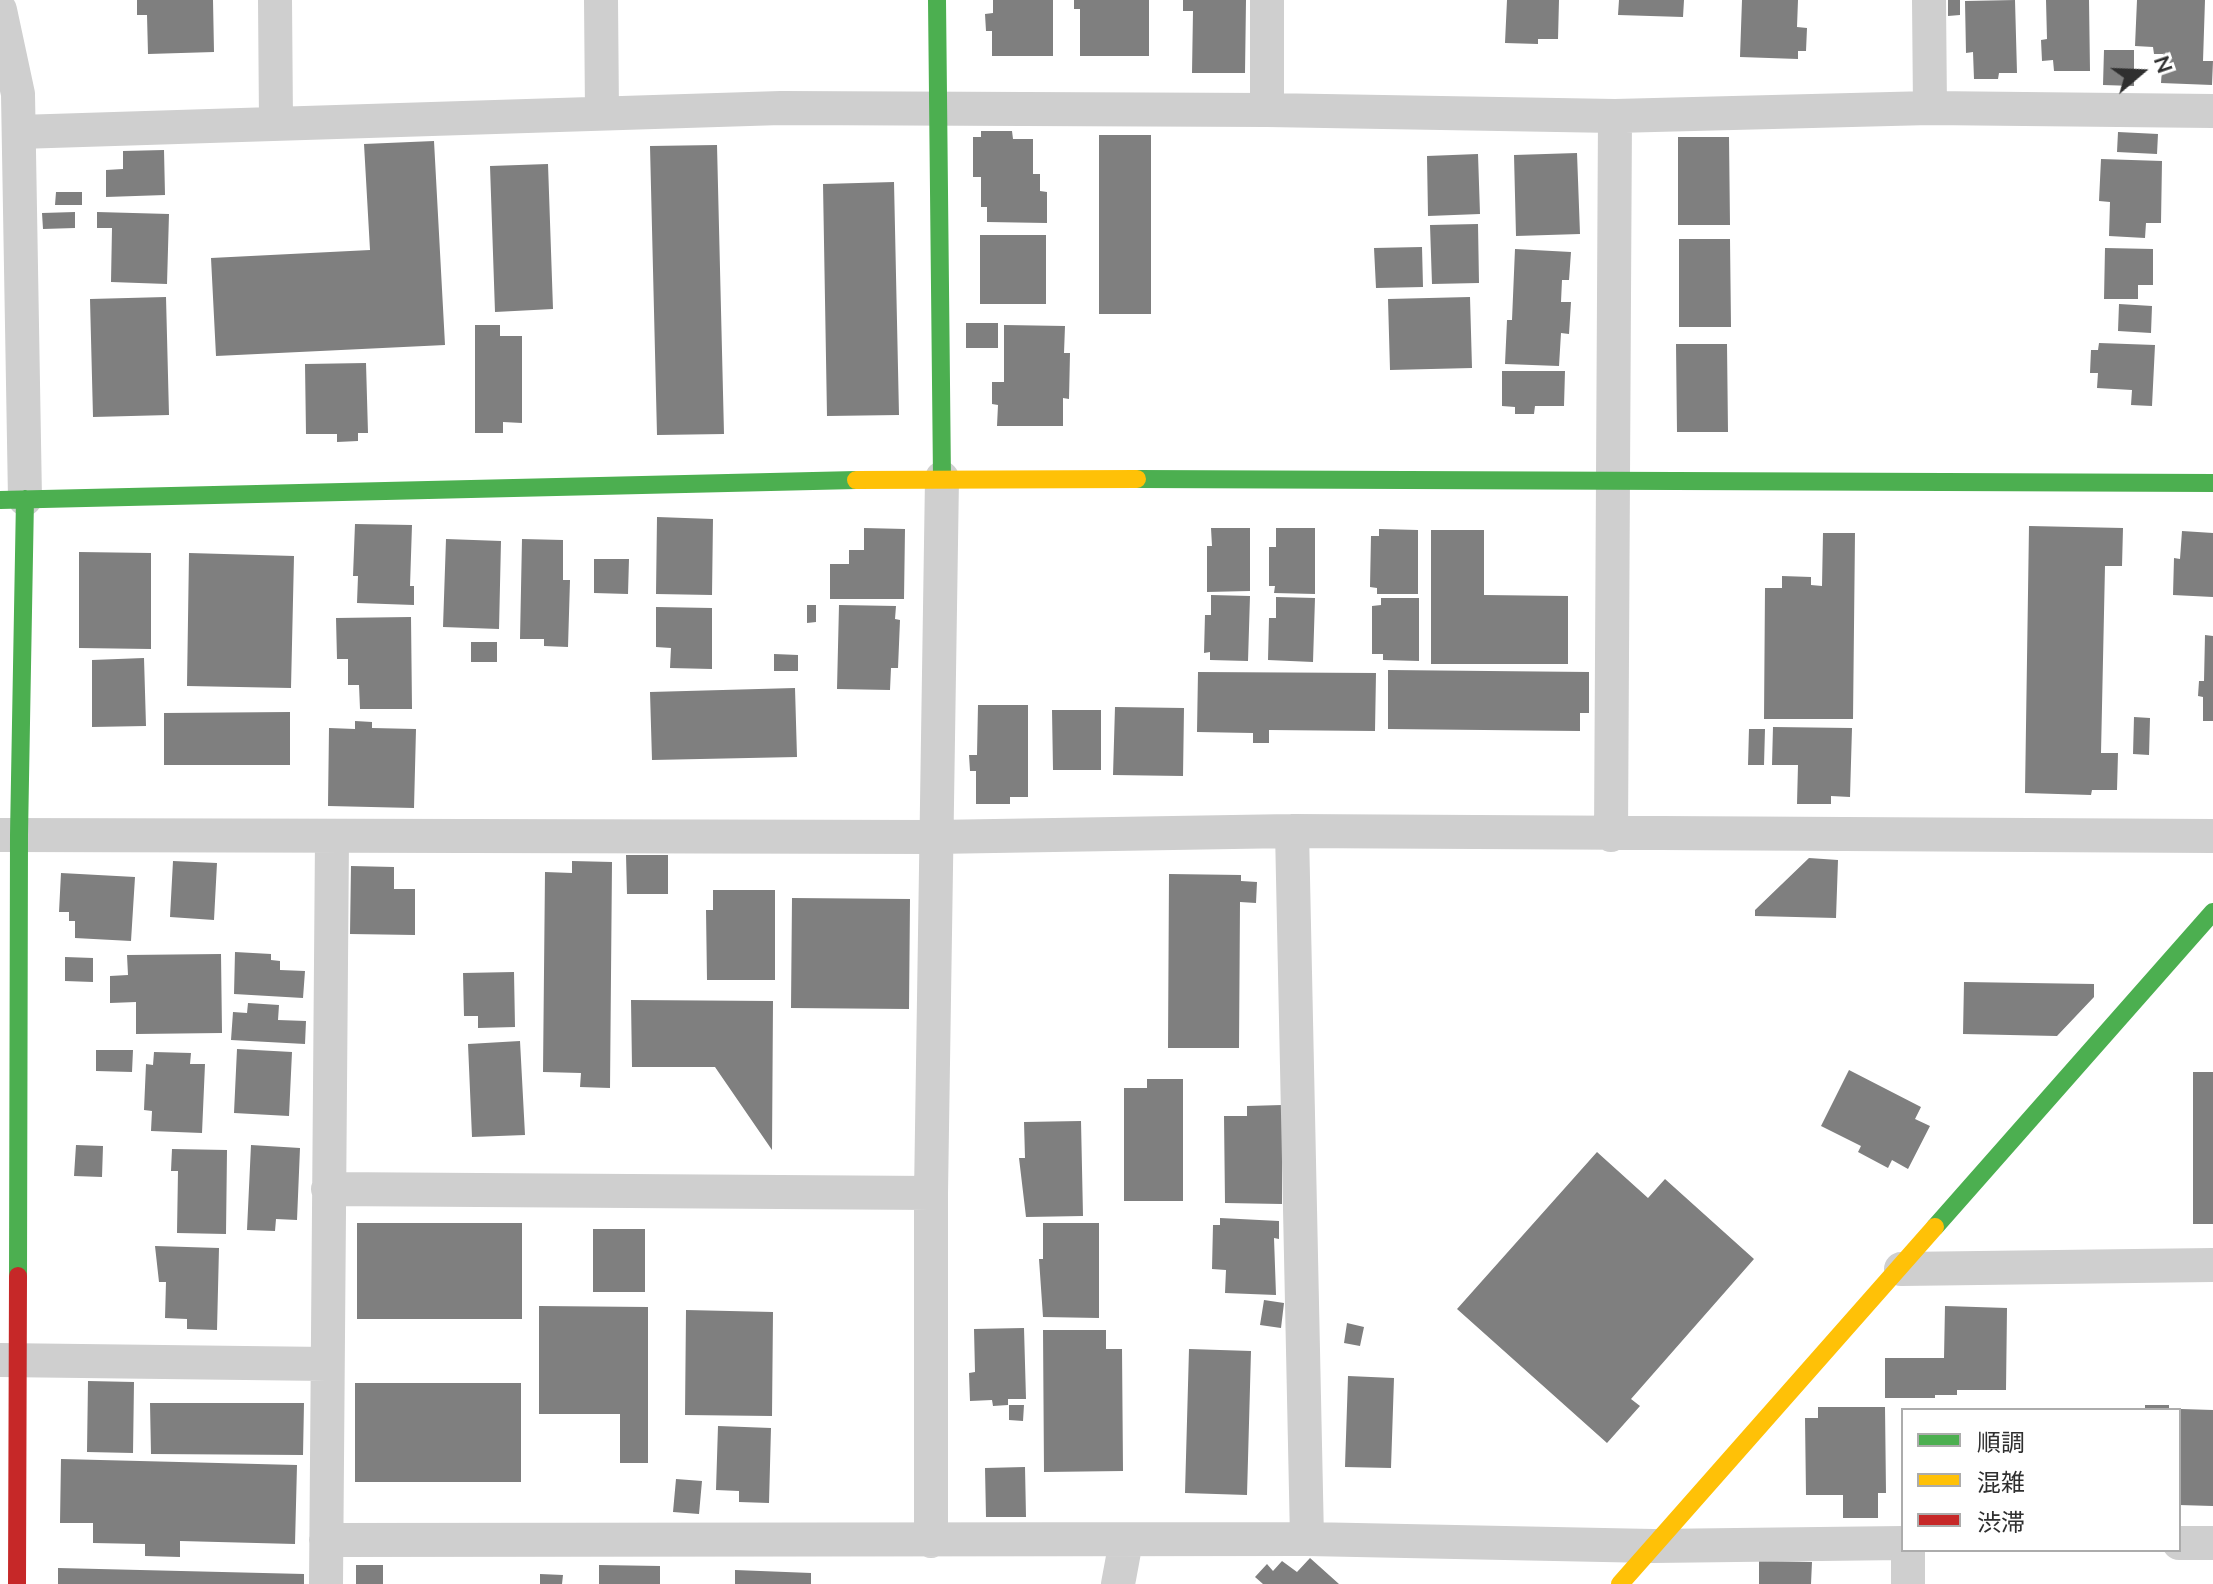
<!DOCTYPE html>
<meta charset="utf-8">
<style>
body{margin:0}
#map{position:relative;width:2213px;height:1584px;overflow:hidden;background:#fff;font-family:Mulish,"Noto Sans JP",sans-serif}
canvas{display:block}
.legend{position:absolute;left:1901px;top:1408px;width:280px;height:144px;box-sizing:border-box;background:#fff;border:2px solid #acacac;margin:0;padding:10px 14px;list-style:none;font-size:24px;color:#2f2f2f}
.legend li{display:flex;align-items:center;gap:16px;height:40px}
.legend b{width:40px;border:2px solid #acacac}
.north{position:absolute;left:2101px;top:32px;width:80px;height:80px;-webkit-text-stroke:6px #fff;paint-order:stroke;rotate:71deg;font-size:22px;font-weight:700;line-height:32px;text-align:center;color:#2f2f2f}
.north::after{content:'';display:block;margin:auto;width:28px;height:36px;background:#2f2f2f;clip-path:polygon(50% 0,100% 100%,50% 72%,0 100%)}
</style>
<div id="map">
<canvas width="2213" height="1584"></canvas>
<ul class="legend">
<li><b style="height:10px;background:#4caf50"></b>順調</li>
<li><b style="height:10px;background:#ffc107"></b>混雑</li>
<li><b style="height:10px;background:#c62828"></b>渋滞</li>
</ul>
<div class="north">N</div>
</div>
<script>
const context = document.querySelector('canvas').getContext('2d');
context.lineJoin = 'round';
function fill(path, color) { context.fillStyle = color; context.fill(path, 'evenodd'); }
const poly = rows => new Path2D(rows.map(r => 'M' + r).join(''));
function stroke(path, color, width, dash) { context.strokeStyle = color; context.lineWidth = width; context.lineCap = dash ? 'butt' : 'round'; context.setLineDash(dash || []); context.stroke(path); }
fill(poly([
 [137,0,213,0,214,52,148,54,147,15,137,15],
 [993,0,1053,0,1053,56,992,56,992,31,986,31,985,14,993,13],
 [1074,0,1149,0,1149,56,1080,56,1080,9,1074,9],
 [1183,0,1246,0,1245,73,1192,73,1193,11,1183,11],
 [1507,0,1559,0,1558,39,1538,39,1538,44,1505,43],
 [1619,0,1684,0,1683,17,1618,15],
 [1742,0,1798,0,1797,27,1807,28,1806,51,1798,51,1798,59,1740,57],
 [1948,0,1960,0,1960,15,1948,16],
 [2015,0,2017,73,1999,73,1998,79,1974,79,1973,52,1966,53,1965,1],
 [2046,0,2089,0,2090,71,2054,71,2053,60,2042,61,2041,40,2047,39],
 [2137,0,2205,0,2203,61,2213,61,2212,85,2161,83,2163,54,2154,54,2153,47,2135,46],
 [2104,50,2134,50,2134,86,2103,85],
 [981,131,1012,131,1013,139,1033,139,1033,174,1040,174,1040,191,1047,192,1047,223,987,222,987,207,981,207,981,177,973,177,973,137,981,137],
 [2118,132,2158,134,2157,154,2117,152],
 [1099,135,1151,135,1151,314,1099,314],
 [1678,137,1729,137,1730,225,1678,225],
 [434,141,445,345,216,356,211,258,370,250,364,144],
 [717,145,724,434,657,435,650,146],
 [164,150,165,195,106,197,106,170,123,169,123,151],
 [1577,153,1580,234,1516,236,1514,155],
 [1478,154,1480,214,1428,216,1427,156],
 [2101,159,2162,161,2161,223,2146,223,2145,238,2109,236,2110,202,2099,201],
 [548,164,553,309,495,312,490,166],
 [894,182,899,415,827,416,823,184],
 [56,192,82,192,82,205,55,205],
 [75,212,75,228,43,229,42,213],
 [97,212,169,214,167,284,111,282,112,228,97,228],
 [1478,224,1479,283,1432,284,1430,225],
 [980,235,1046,235,1046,304,980,304],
 [1679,239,1730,239,1731,327,1679,327],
 [1422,247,1423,287,1376,288,1374,248],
 [2105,248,2153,249,2153,285,2138,285,2138,299,2104,299],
 [1515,249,1571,252,1569,280,1562,280,1561,302,1571,302,1569,334,1561,333,1559,366,1505,364,1507,320,1512,320],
 [166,297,169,415,93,417,90,299],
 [1470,297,1472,368,1390,370,1388,299],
 [2119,304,2152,306,2151,333,2118,331],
 [966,323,998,323,998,348,966,348],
 [475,325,500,325,500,336,522,336,522,423,503,422,503,433,475,433],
 [1004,325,1065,326,1064,353,1070,353,1069,399,1063,398,1063,426,997,426,998,405,992,404,992,382,1004,382],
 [2099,343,2155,345,2152,406,2131,405,2132,390,2097,388,2098,373,2090,373,2091,350,2098,350],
 [1676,344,1727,344,1728,432,1677,432],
 [366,363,368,433,358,433,358,441,337,442,337,434,306,434,305,364],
 [1502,371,1565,371,1564,406,1535,406,1534,414,1515,414,1515,407,1502,406],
 [657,517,713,519,712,595,656,594],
 [355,524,412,525,410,586,414,586,414,605,357,603,358,576,353,576],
 [2029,526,2123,528,2122,566,2105,566,2101,753,2118,753,2117,790,2092,790,2091,795,2025,793],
 [864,528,905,529,904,599,830,599,830,564,849,564,849,550,864,550],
 [1211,528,1250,528,1250,591,1207,592,1207,546,1212,546],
 [1276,528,1315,528,1315,594,1274,593,1275,586,1269,586,1269,547,1276,547],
 [1379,529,1418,530,1418,594,1377,594,1377,588,1370,587,1371,536,1379,536],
 [1431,530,1484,530,1484,595,1568,596,1568,664,1431,664],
 [2182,531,2213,533,2213,597,2173,595,2174,558,2180,559],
 [1823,533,1855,533,1853,719,1764,719,1765,588,1782,588,1782,576,1811,577,1811,585,1822,586],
 [446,539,501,541,499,629,443,627],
 [522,539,563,540,563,580,570,580,568,647,544,646,544,639,520,639],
 [79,552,151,553,151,649,79,648],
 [189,553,294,556,291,688,187,686],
 [594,559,629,559,628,594,594,593],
 [1211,595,1250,596,1248,661,1210,660,1210,652,1204,653,1205,615,1211,615],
 [1276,597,1315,598,1313,662,1268,660,1269,618,1276,618],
 [1381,598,1419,598,1419,661,1383,660,1383,654,1372,654,1372,606,1381,605],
 [807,605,816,605,816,622,807,623],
 [839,605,896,606,895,619,900,620,898,668,891,668,890,690,837,689],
 [656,607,712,608,712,669,670,668,671,648,656,647],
 [411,617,412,709,360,709,359,685,348,685,348,659,337,659,336,618],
 [2205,635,2213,636,2213,721,2203,721,2203,697,2198,696,2199,681,2204,681],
 [471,642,497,642,497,662,471,662],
 [774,654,798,655,798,671,774,671],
 [144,658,146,726,92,727,92,660],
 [1388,670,1589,672,1589,713,1580,713,1580,731,1388,729],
 [1198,672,1376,673,1375,731,1269,730,1269,743,1253,743,1253,733,1197,732],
 [795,688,797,757,652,760,650,692],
 [978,705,1028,705,1028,797,1010,797,1010,804,976,804,976,771,970,771,969,755,977,755],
 [1115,707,1184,708,1183,776,1113,775],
 [1052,710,1101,710,1101,770,1053,770],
 [290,712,290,765,164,765,164,713],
 [2134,717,2150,718,2149,755,2133,754],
 [355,721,372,722,372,728,416,729,414,808,328,806,329,728,355,729],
 [1773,727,1852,728,1850,797,1831,796,1831,804,1797,804,1798,765,1772,765],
 [1749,729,1765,729,1764,765,1748,765],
 [626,855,668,855,668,894,627,894],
 [1809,858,1838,860,1836,918,1755,916,1755,910],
 [173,861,217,863,214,920,170,917],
 [572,861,612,862,610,1088,580,1087,581,1073,543,1072,545,872,572,873],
 [351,866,394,867,394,889,415,889,415,935,350,934],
 [61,873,135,877,131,941,75,938,75,921,69,921,69,912,59,912],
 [1169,874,1241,875,1241,881,1257,882,1256,903,1240,902,1239,1048,1168,1048],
 [713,890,775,890,775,980,707,980,706,910,713,910],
 [792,898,910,899,909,1009,791,1008],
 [235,952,271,954,271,960,280,961,280,970,305,971,303,998,234,994],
 [221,954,222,1033,136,1034,136,1002,110,1003,110,976,128,975,127,955],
 [65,957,93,958,93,982,65,981],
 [514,972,515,1027,478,1028,478,1016,464,1016,463,973],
 [1964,982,2094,984,2094,997,2057,1036,1963,1034],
 [631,1000,773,1001,772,1150,715,1067,632,1067],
 [248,1003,279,1005,278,1020,306,1021,305,1044,231,1040,233,1012,247,1013],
 [520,1041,525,1135,472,1137,468,1044],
 [237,1049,292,1052,289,1116,234,1113],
 [96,1050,133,1050,132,1072,96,1071],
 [154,1052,191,1053,190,1064,205,1064,202,1133,151,1131,152,1111,144,1110,146,1064,153,1065],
 [1849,1070,1921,1107,1915,1119,1930,1126,1908,1169,1892,1160,1888,1168,1858,1152,1861,1146,1821,1126],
 [2193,1072,2213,1072,2213,1224,2193,1224],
 [1147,1079,1183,1079,1183,1201,1124,1201,1124,1088,1147,1088],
 [1282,1105,1282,1204,1225,1203,1224,1116,1247,1116,1247,1106],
 [1081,1121,1083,1216,1026,1217,1019,1158,1025,1158,1024,1122],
 [76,1145,103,1146,102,1177,74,1176],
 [251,1145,300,1148,297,1220,276,1219,275,1231,247,1230],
 [172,1149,227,1150,226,1234,177,1233,178,1171,171,1171],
 [1597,1152,1648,1198,1665,1179,1754,1259,1631,1399,1640,1406,1607,1443,1457,1309],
 [1220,1218,1279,1221,1279,1239,1274,1238,1276,1295,1225,1293,1226,1270,1212,1269,1213,1225,1220,1225],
 [357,1223,522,1223,522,1319,357,1319],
 [1043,1223,1099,1223,1099,1318,1043,1317,1039,1259,1043,1259],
 [593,1229,645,1229,645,1292,593,1292],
 [155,1246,219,1248,217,1330,187,1329,187,1319,165,1318,166,1282,159,1282],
 [1264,1300,1284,1303,1281,1328,1260,1325],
 [539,1306,648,1307,648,1463,620,1463,620,1414,539,1414],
 [1945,1306,2007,1308,2006,1390,1957,1390,1957,1395,1935,1395,1935,1398,1885,1398,1885,1358,1944,1358],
 [686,1310,773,1312,772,1416,685,1415],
 [1347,1323,1364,1327,1360,1346,1344,1343],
 [1024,1328,1026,1399,1008,1399,1008,1405,993,1406,992,1400,970,1401,969,1373,975,1372,974,1329],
 [1043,1330,1106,1330,1106,1349,1122,1349,1123,1471,1044,1472],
 [1189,1349,1251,1351,1247,1495,1185,1493],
 [1348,1376,1394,1378,1391,1468,1345,1467],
 [88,1381,134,1382,133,1453,87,1452],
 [355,1383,521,1383,521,1482,355,1482],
 [150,1403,304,1403,303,1455,151,1454],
 [1009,1405,1024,1405,1023,1421,1009,1420],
 [2145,1405,2169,1405,2169,1410,2145,1410],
 [1818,1407,1885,1407,1886,1493,1878,1493,1878,1518,1843,1518,1843,1495,1806,1495,1805,1418,1818,1418],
 [2181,1409,2213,1410,2213,1506,2179,1505],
 [718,1426,771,1428,769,1503,739,1502,739,1491,716,1490],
 [61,1459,297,1465,295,1544,180,1541,180,1557,145,1556,145,1544,93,1543,93,1523,60,1523],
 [1025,1467,1026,1517,986,1517,985,1468],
 [676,1479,702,1481,699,1514,673,1512],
 [1310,1558,1339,1584,1263,1584,1255,1577,1267,1564,1273,1571,1282,1561,1297,1572],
 [1759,1561,1812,1562,1811,1584,1759,1584],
 [356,1565,383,1565,383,1584,356,1584],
 [599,1565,660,1566,660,1584,599,1584],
 [58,1568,304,1574,304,1584,58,1584],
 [735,1570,811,1573,811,1584,735,1584],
 [540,1574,563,1575,562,1584,540,1584]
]), '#7f7f7f');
stroke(poly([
 [275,0,276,121],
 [601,0,602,112],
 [1929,0,1930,108],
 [0,10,18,94,25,499],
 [1267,110,1267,0],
 [19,132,781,108,1267,110,1615,116,1930,108,2213,111],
 [1292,831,1307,1539],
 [0,835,935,837,1292,831,2213,836],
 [1611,835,1615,116],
 [328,1189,931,1193],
 [1901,1269,2213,1265],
 [0,1360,327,1364],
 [326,1540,1307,1539,1653,1546,1903,1543],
 [931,1541,931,1193,942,478],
 [2179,1543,2213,1543],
 [1908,1550,1908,1584],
 [326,1584,332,838],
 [1118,1584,1126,1541]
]), '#cfcfcf', 34);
stroke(poly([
 [937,0,942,478],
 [1137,479,2213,483],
 [0,500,856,480],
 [1935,1227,2213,912],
 [18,1276,19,835,25,499]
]), '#4caf50', 18);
stroke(poly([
 [856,480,1137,479],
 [1620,1584,1935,1227]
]), '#ffc107', 18);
stroke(poly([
 [17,1584,18,1276]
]), '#c62828', 18);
</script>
